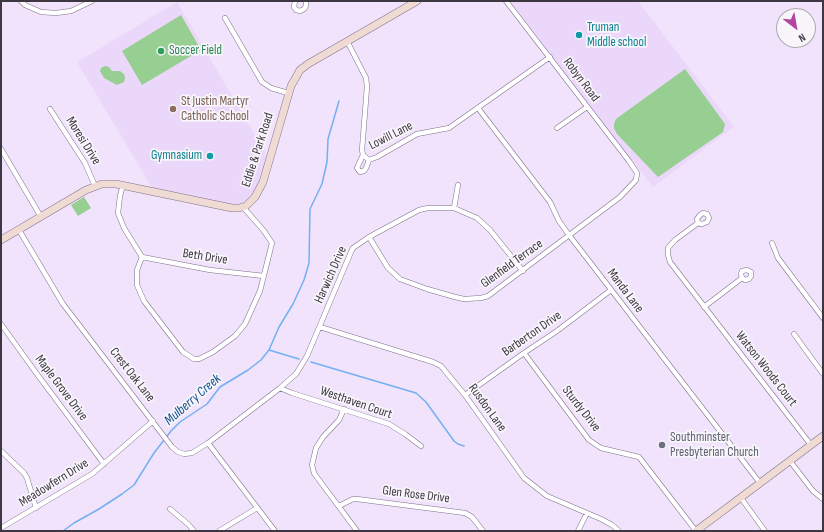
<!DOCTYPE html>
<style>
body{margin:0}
#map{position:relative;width:824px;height:532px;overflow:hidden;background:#f0e3fb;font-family:"Sofia Sans Condensed",sans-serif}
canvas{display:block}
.frame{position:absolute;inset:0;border:2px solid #3d3742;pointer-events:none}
.north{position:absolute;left:776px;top:8px;width:40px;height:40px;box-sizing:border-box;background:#f8f5fb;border:1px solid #ada9b1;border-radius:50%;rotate:149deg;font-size:11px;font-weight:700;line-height:16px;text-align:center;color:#3d3742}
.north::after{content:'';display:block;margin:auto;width:14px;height:18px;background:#b243a0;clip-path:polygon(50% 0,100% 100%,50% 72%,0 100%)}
</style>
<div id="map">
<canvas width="824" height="532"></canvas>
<div class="frame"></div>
<div class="north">N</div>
</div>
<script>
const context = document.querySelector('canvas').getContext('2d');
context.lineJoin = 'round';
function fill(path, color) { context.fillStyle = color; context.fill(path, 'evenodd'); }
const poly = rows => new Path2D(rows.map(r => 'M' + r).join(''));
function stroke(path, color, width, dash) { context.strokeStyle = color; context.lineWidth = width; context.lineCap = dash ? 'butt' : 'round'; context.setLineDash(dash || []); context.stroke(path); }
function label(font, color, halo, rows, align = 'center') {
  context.font = font + ' "Sofia Sans Condensed",sans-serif'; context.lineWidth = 3.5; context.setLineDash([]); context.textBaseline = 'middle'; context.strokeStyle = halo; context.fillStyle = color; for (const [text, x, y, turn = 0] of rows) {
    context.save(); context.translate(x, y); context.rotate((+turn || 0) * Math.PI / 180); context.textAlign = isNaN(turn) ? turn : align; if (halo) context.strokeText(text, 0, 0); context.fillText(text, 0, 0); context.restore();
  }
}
fill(poly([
 [507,1,638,1,734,127,653,187],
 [177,2,268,157,259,185,247,203,235,206,152,188,77,62]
]), '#ebd7fa');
fill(poly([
 [181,15,201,50,142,85,122,51],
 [105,66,109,67,112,71,120,71,124,74,125,78,124,82,117,85,104,78,100,71,101,68],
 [685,69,725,124,723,132,658,177,617,134,614,128,614,124,616,119],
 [84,197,91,208,78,216,71,205]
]), '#97ce91');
stroke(poly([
 [269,350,299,359],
 [311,362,416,393,426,402,454,441,458,444,464,446],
 [63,531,74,523,99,509,122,494,134,485,154,453,171,431,180,422,207,404,220,387,248,370,261,360,269,350,279,327,293,304,304,280,309,263,310,209,322,184,327,162,328,139,339,101]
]), '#72b0f3', 1.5);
const street = poly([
 [21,1,25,5,41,12,56,13,71,11,92,1],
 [295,1,294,7,296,10,300,11,304,9,306,6,306,1],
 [225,18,262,82,271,88,288,93],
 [347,41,366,78,367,87,362,150,363,155,369,160,377,157,417,134,449,128,550,57],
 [478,108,550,202,559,221,569,235,760,483],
 [50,109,85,163,95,186],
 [557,128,587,107],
 [1,149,41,217],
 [363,155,357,168,360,172,364,171,366,168,369,160],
 [123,185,120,196,118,213,124,228,142,257,137,270,137,285,144,301,183,352,194,359,199,359,213,352,235,336,245,324,260,291,272,243,264,231,243,207],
 [454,208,458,185],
 [698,223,697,219,700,215,703,213,707,214,709,218,707,222,702,224,698,223,675,240,668,248,668,255,670,262,811,445],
 [19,230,63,304,76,321,172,447,178,452,184,454,192,453,208,443,280,388,296,374,307,356,351,252,353,248,369,237,419,210,428,208,454,208,477,218,490,230,523,271],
 [369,237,388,268,400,279,427,289,455,297,464,299,481,298,488,296,620,197,636,180,637,173,629,161,506,1],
 [772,243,778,258,823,318],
 [142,257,210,270,264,276],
 [704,307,742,278,745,280,749,279,751,276,751,272,747,270,742,271,741,274,742,278],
 [1,324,34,370,104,464],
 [320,327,433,362,441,366,465,395,524,478,547,496,601,519,612,525,619,531],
 [794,334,823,374],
 [524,353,589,440,601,448,639,457,696,531],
 [280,388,292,393,389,424,405,434,421,446],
 [465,395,524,353,557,331,611,290],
 [344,409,339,420,323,437,316,448,312,465,314,473,319,480,357,531],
 [208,443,275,531],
 [1,451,24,473,27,478,36,508],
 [790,461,813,491,823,499],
 [741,498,765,531],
 [339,506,353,499,357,499,465,513,472,517,483,531],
 [170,509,188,524,194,531],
 [1,528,92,474,153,421],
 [219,531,257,508],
 [578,531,587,513]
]);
const secondary = poly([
 [1,240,86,190,102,184,116,184,232,208,239,208,246,206,255,197,263,182,291,86,300,70,308,64,417,1],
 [696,531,823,436]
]);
stroke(street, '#7e708a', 5.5);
stroke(secondary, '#7e708a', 8);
stroke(street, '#fff', 4.5);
stroke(secondary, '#f0dbd4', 7);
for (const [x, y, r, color] of [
 [579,35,4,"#0f9aa8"],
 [161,51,4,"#2e9e5b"],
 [173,109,4,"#8d6e63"],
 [210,156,4,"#0f9aa8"],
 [662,445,4,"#6b7280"]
]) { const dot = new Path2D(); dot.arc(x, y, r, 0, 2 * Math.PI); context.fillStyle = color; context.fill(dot); stroke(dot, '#f8f5fb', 1.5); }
label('13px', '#0d838f', '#f8f5fb', [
 ["Truman",587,28],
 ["Middle school",587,43],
 ["Gymnasium",202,156,"right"]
], 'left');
label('13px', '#27864d', '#f8f5fb', [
 ["Soccer Field",169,51]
], 'left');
label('13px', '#3d3742', '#f8f5fb', [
 ["Robyn Road",581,80,53],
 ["Lowill Lane",391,136,-27],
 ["Moresi Drive",83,141,58],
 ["Eddie & Park Road",258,150,-72],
 ["Beth Drive",205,257,9],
 ["Glenfield Terrace",512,264,-36],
 ["Harwich Drive",331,275,-66],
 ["Manda Lane",625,291,53],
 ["Barberton Drive",532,334,-35],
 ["Watson Woods Court",766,369,52],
 ["Crest Oak Lane",132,375,52],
 ["Maple Grove Drive",61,388,53],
 ["Westhaven Court",356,403,19],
 ["Rusdon Lane",487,408,54],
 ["Sturdy Drive",581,409,52],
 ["Meadowfern Drive",54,483,-32],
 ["Glen Rose Drive",416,495,7]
]);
label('13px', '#785e54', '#f8f5fb', [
 ["St Justin Martyr",181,102],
 ["Catholic School",181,117]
], 'left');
label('13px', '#5b616d', '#f8f5fb', [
 ["Southminster",670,438],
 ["Presbyterian Church",670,453]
], 'left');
label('italic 14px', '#0d518d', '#f8f5fb', [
 ["Mulberry Creek",193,400,-41]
]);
</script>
